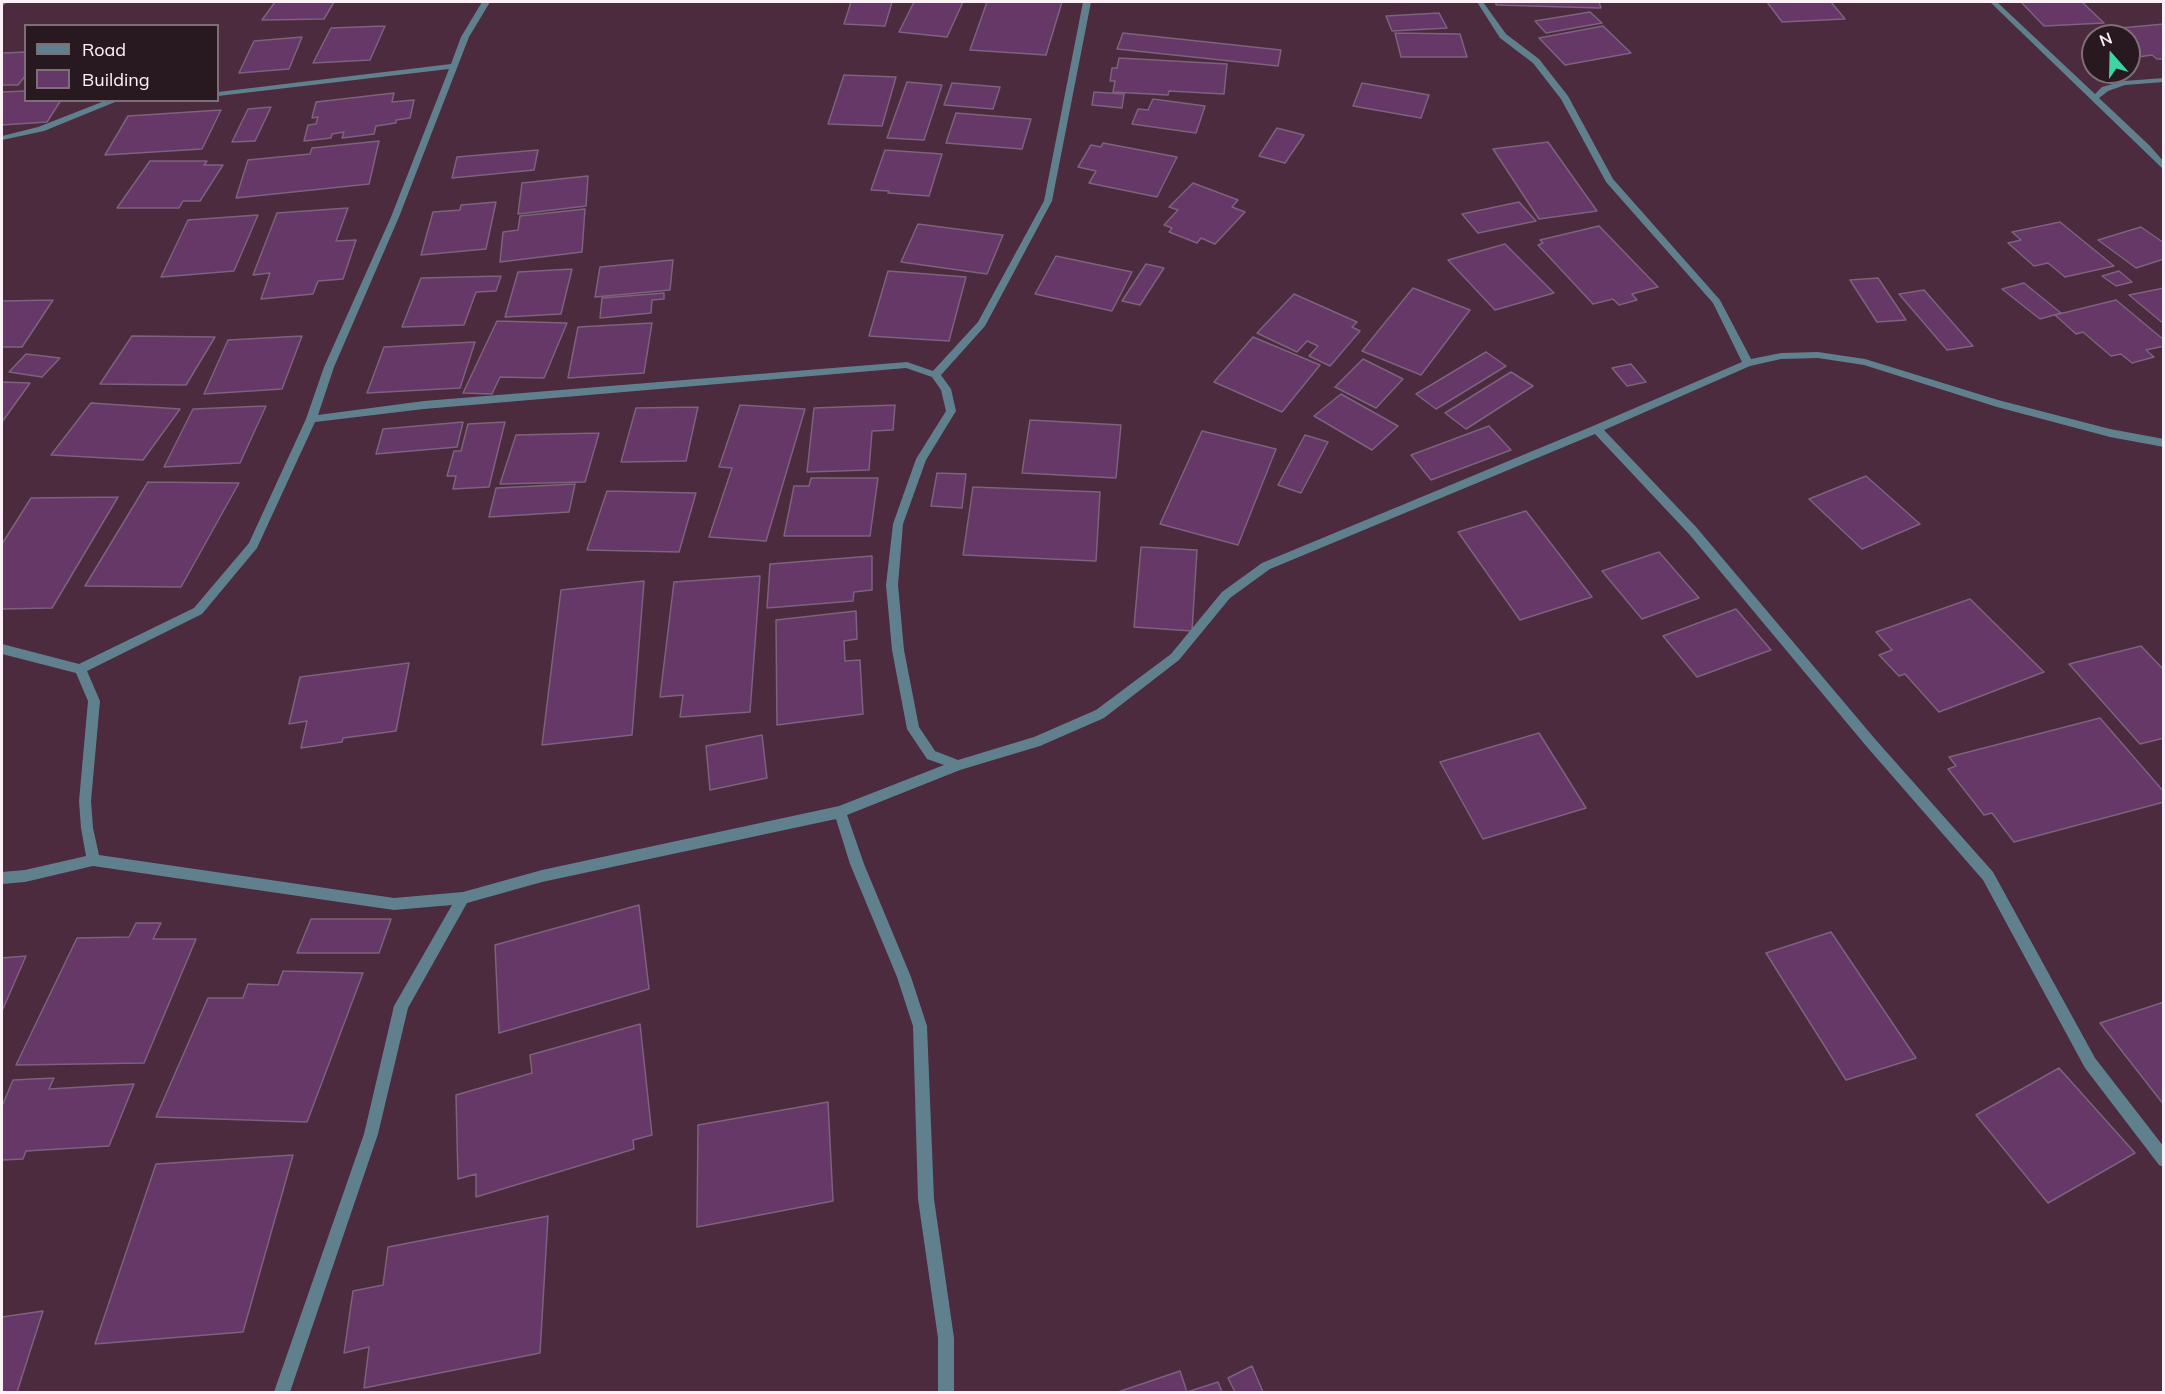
<!DOCTYPE html>
<style>
body{margin:0}
#map{position:relative;width:2165px;height:1394px;overflow:hidden;background:#4b2b3d;font-family:Mulish,sans-serif}
canvas{display:block}
.frame{position:absolute;inset:0;border:3px solid #fdf0f7;pointer-events:none}
.legend{position:absolute;left:24px;top:24px;width:195px;height:78px;box-sizing:border-box;background:#281921;border:2px solid #7d6f77;margin:0;padding:8px 10px;list-style:none;font-size:18px;color:#fdf0f7}
.legend li{display:flex;align-items:center;gap:12px;height:30px}
.legend b{width:30px;border:2px solid #7d6f77}
.north{position:absolute;left:2081px;top:24px;width:60px;height:60px;box-sizing:border-box;background:#281921;border:2px solid #7d6f77;border-radius:50%;rotate:340deg;font-size:16px;font-weight:700;line-height:24px;text-align:center;color:#fdf0f7}
.north::after{content:'';display:block;margin:auto;width:21px;height:27px;background:#40d4a2;clip-path:polygon(50% 0,100% 100%,50% 72%,0 100%)}
</style>
<div id="map">
<canvas width="2165" height="1394"></canvas>
<div class="frame"></div>
<ul class="legend">
<li><b style="height:8px;background:#60808e"></b>Road</li>
<li><b style="height:16px;background:#653867"></b>Building</li>
</ul>
<div class="north">N</div>
</div>
<script>
const context = document.querySelector('canvas').getContext('2d');
context.lineJoin = 'round';
function fill(path, color) { context.fillStyle = color; context.fill(path, 'evenodd'); }
const poly = rows => new Path2D(rows.map(r => 'M' + r).join(''));
function stroke(path, color, width, dash) { context.strokeStyle = color; context.lineWidth = width; context.lineCap = dash ? 'butt' : 'round'; context.setLineDash(dash || []); context.stroke(path); }
const building = poly([
 [275,2,334,2,324,19,262,20,275,2],
 [851,2,892,2,885,26,844,24,851,2],
 [914,2,963,2,947,37,899,32,914,2],
 [987,2,1062,2,1046,55,970,50,987,2],
 [1496,2,1599,2,1601,8,1496,5,1496,2],
 [1767,2,1831,2,1845,19,1782,22,1767,2],
 [2021,2,2082,2,2104,23,2044,26,2021,2],
 [1590,12,1602,23,1546,33,1535,21,1590,12],
 [1439,13,1447,28,1392,31,1386,16,1439,13],
 [2164,24,2164,59,2157,59,2152,55,2131,58,2129,56,2129,36,2105,36,2098,30,2164,24],
 [385,26,370,60,313,63,331,28,385,26],
 [1603,26,1631,53,1565,65,1539,38,1603,26],
 [1123,33,1281,50,1278,66,1117,49,1123,33],
 [1395,33,1460,34,1467,57,1401,57,1395,33],
 [302,37,289,69,239,73,254,41,302,37],
 [26,52,26,75,18,85,2,85,2,53,26,52],
 [1119,58,1227,64,1224,94,1169,91,1168,95,1113,92,1115,81,1110,81,1112,68,1117,68,1119,58],
 [844,75,896,77,882,126,828,124,844,75],
 [907,82,942,85,924,140,887,138,907,82],
 [952,83,1000,87,993,109,944,105,952,83],
 [1362,83,1429,95,1421,118,1353,106,1362,83],
 [26,91,26,100,61,100,47,122,2,125,2,92,26,91],
 [1094,92,1124,94,1122,108,1092,105,1094,92],
 [394,93,392,102,414,100,410,118,396,120,396,123,376,126,374,134,342,138,344,132,332,134,331,138,304,141,308,125,316,124,318,117,312,118,316,102,394,93],
 [1153,99,1205,106,1196,133,1132,124,1138,109,1148,110,1153,99],
 [271,107,255,141,232,142,248,109,271,107],
 [221,110,202,149,105,155,128,116,221,110],
 [956,113,1031,119,1022,149,946,143,956,113],
 [1277,128,1304,135,1285,163,1259,156,1277,128],
 [379,141,369,184,236,198,248,160,310,154,312,148,379,141],
 [1548,142,1597,211,1539,219,1493,149,1548,142],
 [1103,143,1177,157,1157,197,1089,183,1096,171,1078,167,1091,145,1101,147,1103,143],
 [538,150,534,170,452,178,457,157,538,150],
 [885,150,942,154,929,196,888,193,889,191,871,190,885,150],
 [150,161,207,161,204,165,223,165,200,201,183,201,179,208,117,208,150,161],
 [588,176,586,206,518,214,522,183,588,176],
 [1193,183,1238,200,1232,207,1245,212,1215,244,1201,238,1197,243,1169,232,1172,228,1164,225,1178,210,1169,207,1193,183],
 [496,202,486,249,421,255,433,212,460,210,461,205,496,202],
 [1519,202,1536,221,1478,233,1462,214,1519,202],
 [348,208,336,241,356,240,343,279,318,281,313,294,261,299,270,273,253,275,277,213,348,208],
 [585,209,582,252,500,262,503,232,518,230,520,216,585,209],
 [258,215,234,271,161,277,188,220,258,215],
 [2060,222,2114,266,2065,277,2048,263,2034,266,2008,243,2021,240,2012,232,2060,222],
 [918,224,1003,235,987,274,901,262,918,224],
 [1599,226,1658,287,1632,294,1637,300,1619,305,1613,299,1593,304,1538,245,1543,243,1540,240,1599,226],
 [2141,227,2164,243,2164,259,2136,268,2098,240,2141,227],
 [1505,244,1554,293,1495,310,1448,260,1505,244],
 [1056,256,1132,272,1112,311,1035,294,1056,256],
 [673,260,670,290,595,297,600,267,673,260],
 [1146,264,1164,268,1140,305,1122,301,1146,264],
 [572,269,561,314,505,317,518,272,572,269],
 [888,271,966,277,949,341,869,336,888,271],
 [2119,271,2132,282,2116,286,2102,276,2119,271],
 [501,276,496,291,476,292,464,325,402,327,421,278,501,276],
 [1878,278,1906,320,1877,322,1850,280,1878,278],
 [2024,283,2061,313,2040,319,2002,289,2024,283],
 [1413,288,1470,310,1421,375,1362,351,1413,288],
 [2164,288,2164,324,2129,295,2164,288],
 [1924,290,1973,346,1947,350,1899,294,1924,290],
 [664,293,664,299,652,300,651,313,600,318,602,298,664,293],
 [1294,294,1357,322,1352,327,1360,331,1330,366,1309,356,1318,346,1307,341,1297,352,1257,333,1294,294],
 [53,300,22,347,2,347,2,301,53,300],
 [2116,300,2164,340,2164,346,2146,350,2154,357,2132,363,2121,354,2111,356,2083,332,2076,334,2055,315,2116,300],
 [497,321,567,323,544,378,500,377,492,394,463,393,497,321],
 [652,323,644,373,568,378,578,327,652,323],
 [132,336,215,337,186,385,100,384,132,336],
 [302,336,282,389,204,394,228,340,302,336],
 [1253,337,1320,365,1282,412,1214,382,1253,337],
 [475,342,460,388,367,393,384,347,475,342],
 [1486,352,1506,366,1436,409,1416,394,1486,352],
 [26,354,60,358,42,377,9,372,26,354],
 [1363,359,1403,379,1376,408,1335,387,1363,359],
 [1631,364,1646,382,1627,386,1612,368,1631,364],
 [1511,372,1533,386,1466,429,1445,413,1511,372],
 [2,382,30,383,2,422,2,382],
 [1341,394,1398,426,1372,450,1314,416,1341,394],
 [91,403,180,409,143,460,51,455,91,403],
 [740,405,805,409,766,541,709,537,732,468,719,467,740,405],
 [895,405,893,430,872,431,869,470,807,472,814,408,895,405],
 [266,406,240,463,164,467,193,409,266,406],
 [698,407,686,461,621,462,636,408,698,407],
 [1030,420,1121,425,1116,478,1022,473,1030,420],
 [463,422,457,447,376,454,383,429,463,422],
 [505,422,489,487,453,489,456,476,447,476,454,451,461,451,468,424,505,422],
 [1489,426,1511,450,1431,480,1411,455,1489,426],
 [1202,431,1276,449,1238,545,1160,524,1202,431],
 [599,433,585,482,500,484,516,435,599,433],
 [1305,435,1328,442,1301,493,1278,485,1305,435],
 [937,473,966,474,962,508,931,506,937,473],
 [1866,476,1920,524,1862,549,1809,499,1866,476],
 [811,478,878,478,870,536,784,536,794,486,809,486,811,478],
 [148,482,239,483,181,587,85,586,148,482],
 [575,484,569,512,489,517,496,488,575,484],
 [973,487,1100,492,1096,561,963,555,973,487],
 [607,491,696,493,679,552,587,550,607,491],
 [118,497,52,608,2,609,2,544,31,498,118,497],
 [1526,511,1592,597,1520,620,1458,532,1526,511],
 [1141,547,1197,550,1192,631,1134,627,1141,547],
 [1659,552,1699,598,1642,619,1602,571,1659,552],
 [872,556,872,590,854,592,853,601,767,608,770,564,872,556],
 [760,576,750,712,680,717,683,695,660,697,674,582,760,576],
 [644,581,632,735,542,745,561,590,644,581],
 [1970,599,2044,672,1939,712,1905,674,1899,676,1879,655,1892,650,1876,632,1970,599],
 [1736,609,1771,650,1697,677,1663,636,1736,609],
 [856,611,857,639,844,641,845,661,860,660,863,714,777,725,776,620,856,611],
 [2141,646,2164,670,2164,738,2140,744,2069,664,2141,646],
 [409,663,396,731,343,738,342,742,301,748,307,721,289,724,300,677,409,663],
 [2100,718,2164,792,2164,802,2014,842,1992,813,1984,815,1948,769,1956,766,1949,757,2100,718],
 [1539,733,1586,808,1483,839,1440,762,1539,733],
 [762,735,767,778,710,790,706,746,762,735],
 [639,905,649,989,499,1033,495,945,639,905],
 [311,919,391,919,379,953,297,953,311,919],
 [136,923,161,923,153,939,196,939,144,1063,16,1065,77,938,129,937,136,923],
 [1831,932,1916,1058,1846,1080,1766,953,1831,932],
 [26,956,2,1011,2,958,26,956],
 [283,971,363,973,307,1122,156,1117,208,998,243,998,248,984,278,985,283,971],
 [2164,1002,2164,1105,2100,1023,2164,1002],
 [640,1024,652,1135,633,1140,634,1149,476,1197,476,1174,458,1179,456,1095,532,1073,530,1055,640,1024],
 [2059,1068,2135,1153,2048,1203,1976,1115,2059,1068],
 [54,1078,49,1089,134,1084,109,1146,26,1151,23,1159,2,1160,2,1106,13,1080,54,1078],
 [828,1102,833,1201,697,1227,698,1125,828,1102],
 [293,1155,243,1332,95,1344,156,1164,293,1155],
 [548,1216,540,1353,364,1388,369,1347,344,1353,353,1291,383,1285,388,1247,548,1216],
 [43,1311,17,1392,2,1392,2,1317,43,1311],
 [1252,1366,1263,1392,1235,1392,1228,1378,1252,1366],
 [1180,1371,1187,1392,1218,1382,1222,1392,1118,1392,1180,1371]
]);
fill(building, '#653867');
stroke(building, '#7d627e', 1.5);
fill(poly([
 [2,2,8,2,2,6,2,2],
 [482,2,490,2,469,37,399,217,334,367,318,415,424,401,907,362,933,371,978,322,1044,201,1083,2,1091,2,1052,201,985,326,941,375,951,389,956,411,926,460,903,524,898,585,904,650,919,727,935,751,958,760,1034,737,1096,710,1171,654,1222,592,1262,563,1593,426,1742,362,1713,303,1606,182,1561,99,1533,63,1500,38,1477,2,1483,2,1506,34,1539,59,1568,96,1613,179,1720,300,1751,359,1781,353,1818,352,1865,359,1998,400,2110,429,2164,439,2164,447,2110,437,1997,407,1864,365,1818,358,1781,359,1750,366,1604,430,1697,528,1875,739,1993,872,2095,1058,2164,1147,2164,1167,2159,1165,2085,1068,1983,880,1867,747,1689,534,1595,434,1270,569,1230,598,1179,660,1104,718,1040,746,960,770,847,815,864,864,911,977,927,1026,934,1199,954,1338,954,1392,938,1392,938,1338,918,1199,913,1026,897,977,850,864,836,819,542,882,467,903,408,1008,378,1134,290,1392,274,1392,364,1134,394,1006,452,905,394,910,93,866,25,882,2,884,2,872,25,870,86,856,81,828,79,801,88,701,76,673,2,654,2,644,79,664,194,608,249,543,306,419,324,367,391,217,449,69,218,96,218,92,451,64,461,37,482,2],
 [906,368,932,377,941,390,946,411,916,459,893,524,886,585,892,650,907,729,927,759,944,765,839,806,542,870,463,892,394,898,99,855,93,828,91,801,100,701,87,671,202,614,257,548,315,422,424,409,906,368],
 [1990,2,1997,2,2095,94,2102,87,2124,81,2164,78,2164,82,2125,85,2108,91,2099,98,2150,146,2164,162,2164,170,1990,2],
 [107,100,120,100,44,131,2,140,2,136,38,127,107,100]
]), '#60808e');
</script>
